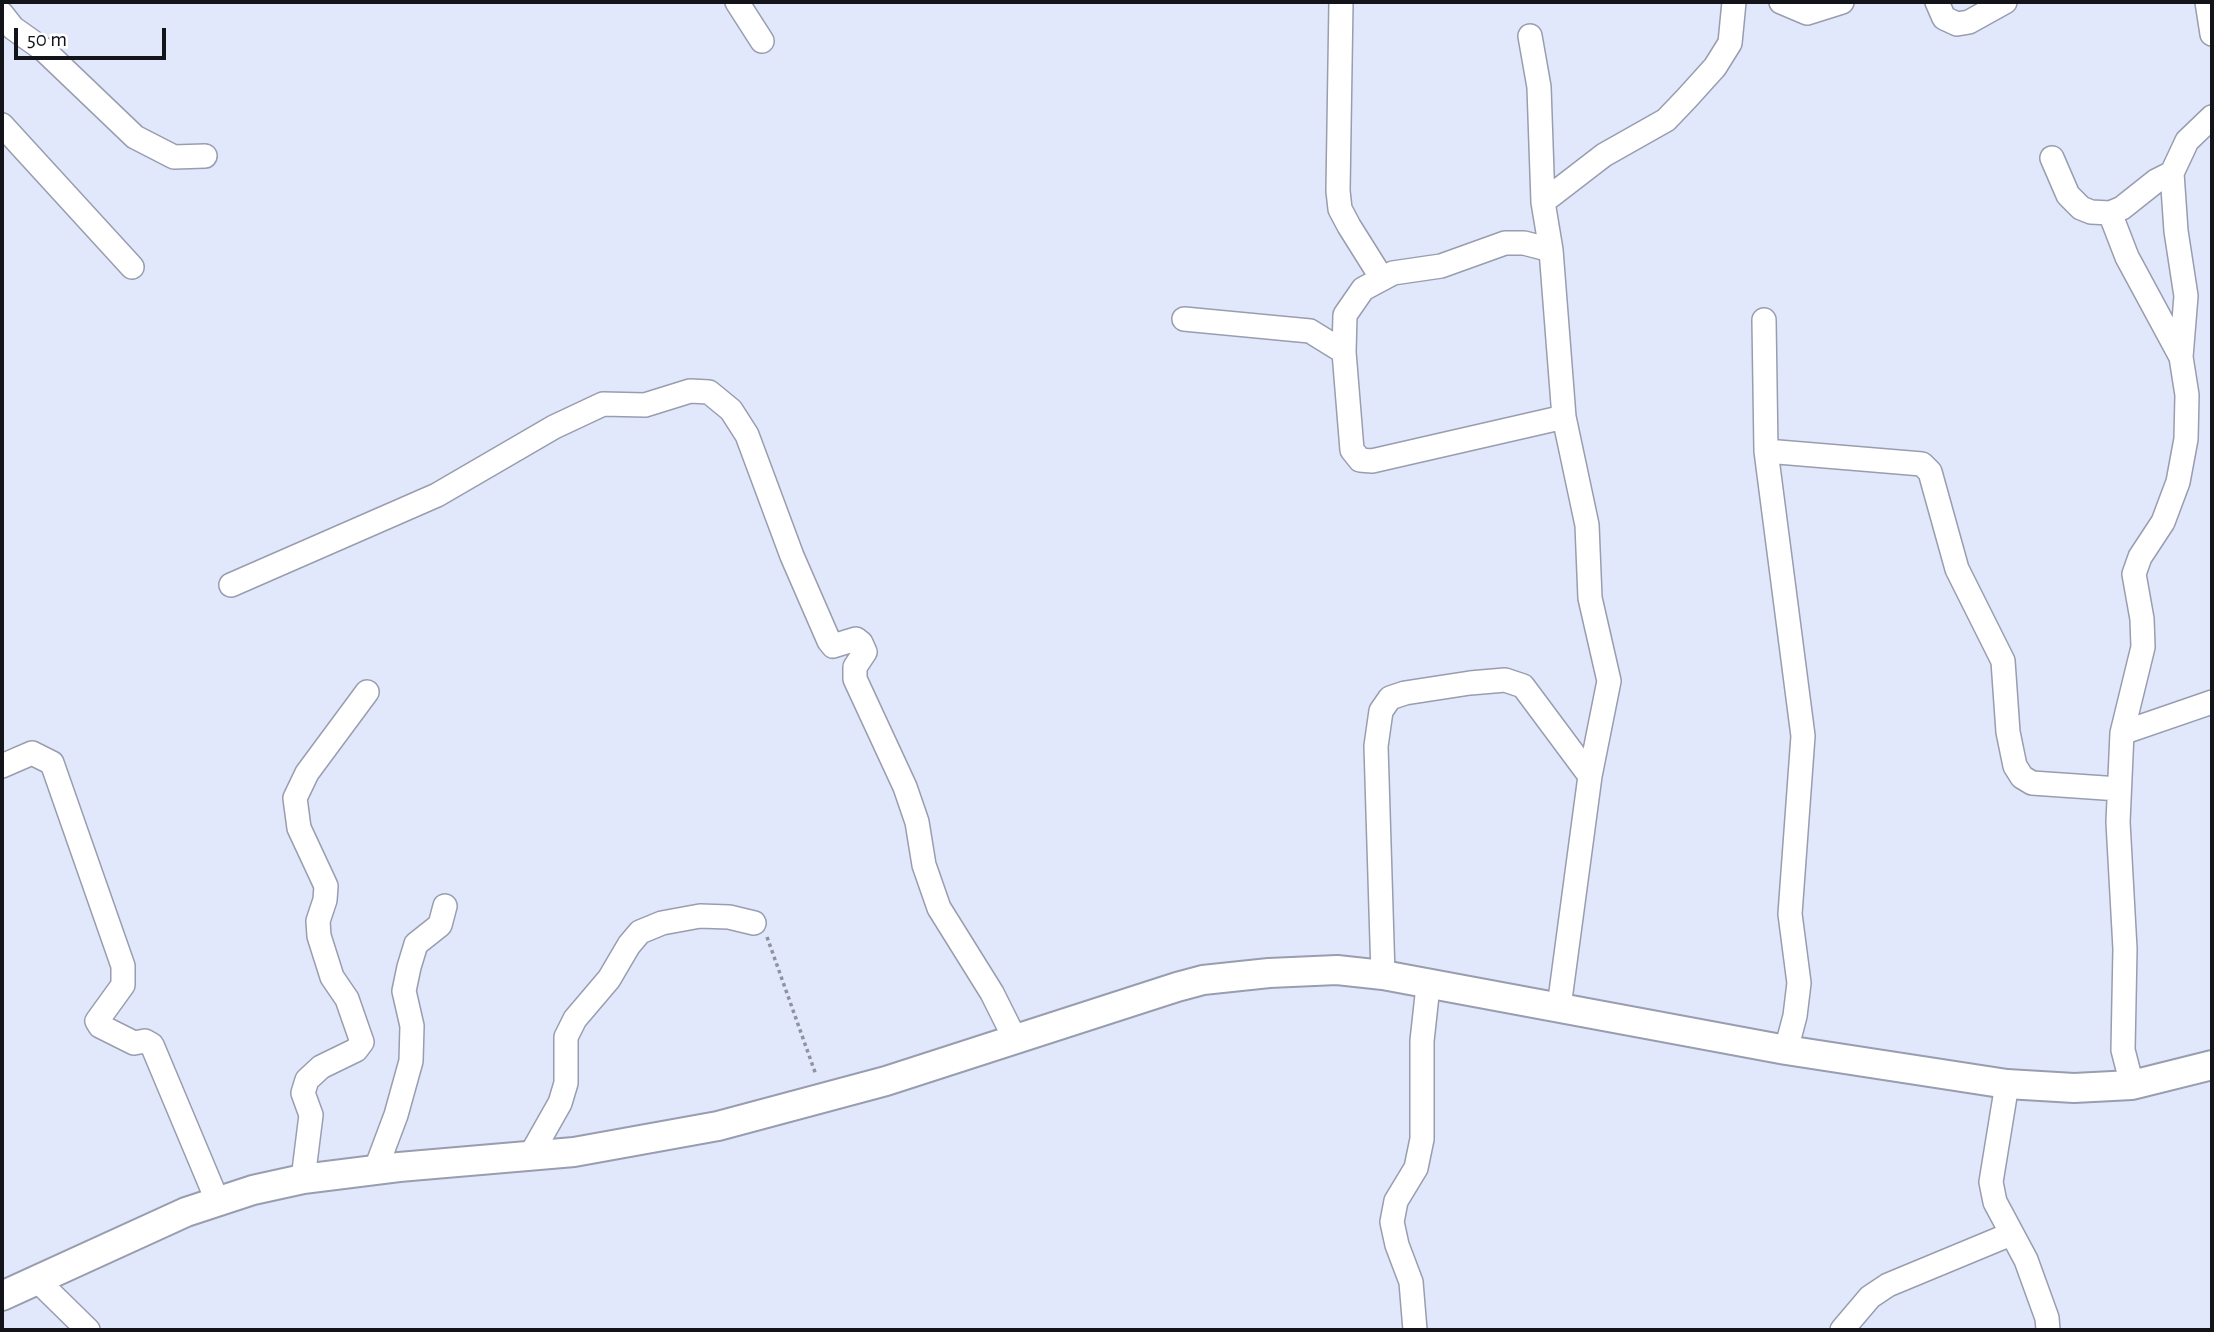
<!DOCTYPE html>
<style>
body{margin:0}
#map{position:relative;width:2214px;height:1332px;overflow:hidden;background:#e2e8fb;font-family:"Alegreya Sans",sans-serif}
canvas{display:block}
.frame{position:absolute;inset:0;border:4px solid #12141a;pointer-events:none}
.scale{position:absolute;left:14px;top:28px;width:152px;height:32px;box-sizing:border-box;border:4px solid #12141a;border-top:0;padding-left:9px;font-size:21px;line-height:24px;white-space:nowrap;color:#12141a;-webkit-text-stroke:5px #fff;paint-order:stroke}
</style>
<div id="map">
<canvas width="2214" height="1332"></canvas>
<div class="frame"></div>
<div class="scale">50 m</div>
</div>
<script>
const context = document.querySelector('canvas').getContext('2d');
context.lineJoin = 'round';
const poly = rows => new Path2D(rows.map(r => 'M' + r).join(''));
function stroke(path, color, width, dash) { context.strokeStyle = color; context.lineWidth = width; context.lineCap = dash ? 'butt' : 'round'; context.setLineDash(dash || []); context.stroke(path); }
const minor = poly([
 [737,2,762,41],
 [1341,2,1338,191,1340,209,1349,226,1381,277],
 [1781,2,1807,13,1842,2],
 [1937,2,1944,18,1957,24,1969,22,2005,2],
 [2207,2,2212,34],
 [2,14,13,28,44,50,135,137,174,157,205,156],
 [1530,36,1539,87,1543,202,1551,250,1564,417,1587,525,1590,598,1609,681,1590,776,1559,1007],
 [2,125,132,267],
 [2052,158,2068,195,2081,208,2091,212,2110,213,2122,208,2156,181,2172,173],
 [1543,202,1604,155,1666,120,1687,98,1715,67,1730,43,1734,2],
 [2110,213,2127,257,2181,357,2187,395,2186,439,2178,482,2163,522,2140,557,2134,574,2142,619,2143,647,2122,733,2118,822,2125,949,2123,1050,2132,1085],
 [1551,250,1524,243,1505,243,1441,266,1393,273,1363,289,1345,315,1344,352,1352,450,1360,460,1372,461,1564,417],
 [1184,319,1310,331,1344,352],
 [1764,320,1766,451,1803,736,1790,914,1799,983,1795,1016,1786,1050],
 [2181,357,2186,296,2176,231,2172,173,2187,141,2212,117],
 [1766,451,1922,464,1930,472,1957,569,2003,661,2008,732,2015,766,2022,777,2032,783,2119,789],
 [231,585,437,495,554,427,603,404,645,405,690,391,709,392,731,410,747,435,792,556,829,641,833,646,856,639,861,643,865,652,855,667,855,679,905,787,917,822,924,865,939,908,992,993,1015,1039],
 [2122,733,2212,702],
 [2,766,32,753,52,763,123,966,123,985,97,1021,100,1026,134,1043,145,1041,152,1045,217,1200],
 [1383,975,1376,746,1381,711,1390,698,1405,693,1470,683,1505,680,1523,686,1590,776],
 [2007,1084,1991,1182,1995,1202,2026,1260,2047,1318,2048,1330],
 [530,1156,560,1103,566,1083,566,1037,575,1019,609,979,629,945,640,932,662,923,700,916,729,917,754,923],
 [375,1171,396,1115,411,1061,412,1026,404,991,409,967,416,944,440,925,445,906],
 [303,1179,311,1115,303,1093,307,1080,321,1067,356,1050,362,1042,347,999,332,977,319,936,318,921,325,900,326,886,299,828,295,798,307,773,367,692],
 [37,1280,88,1330],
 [1415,1330,1411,1282,1397,1245,1392,1222,1396,1201,1416,1168,1422,1139,1422,1041,1428,986],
 [1842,1330,1870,1297,1888,1285,2011,1234]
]);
const tertiary = poly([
 [2,1296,186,1212,253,1190,303,1179,399,1167,574,1152,718,1126,886,1081,1177,987,1203,980,1269,973,1337,970,1383,975,1786,1050,2007,1084,2074,1088,2132,1085,2212,1065]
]);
stroke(minor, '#989daf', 26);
stroke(tertiary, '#989daf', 32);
stroke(poly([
 [767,937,816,1075]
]), '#8e93a0', 3.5, [3.5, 3.5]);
stroke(minor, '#fff', 23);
stroke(tertiary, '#fff', 28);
</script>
